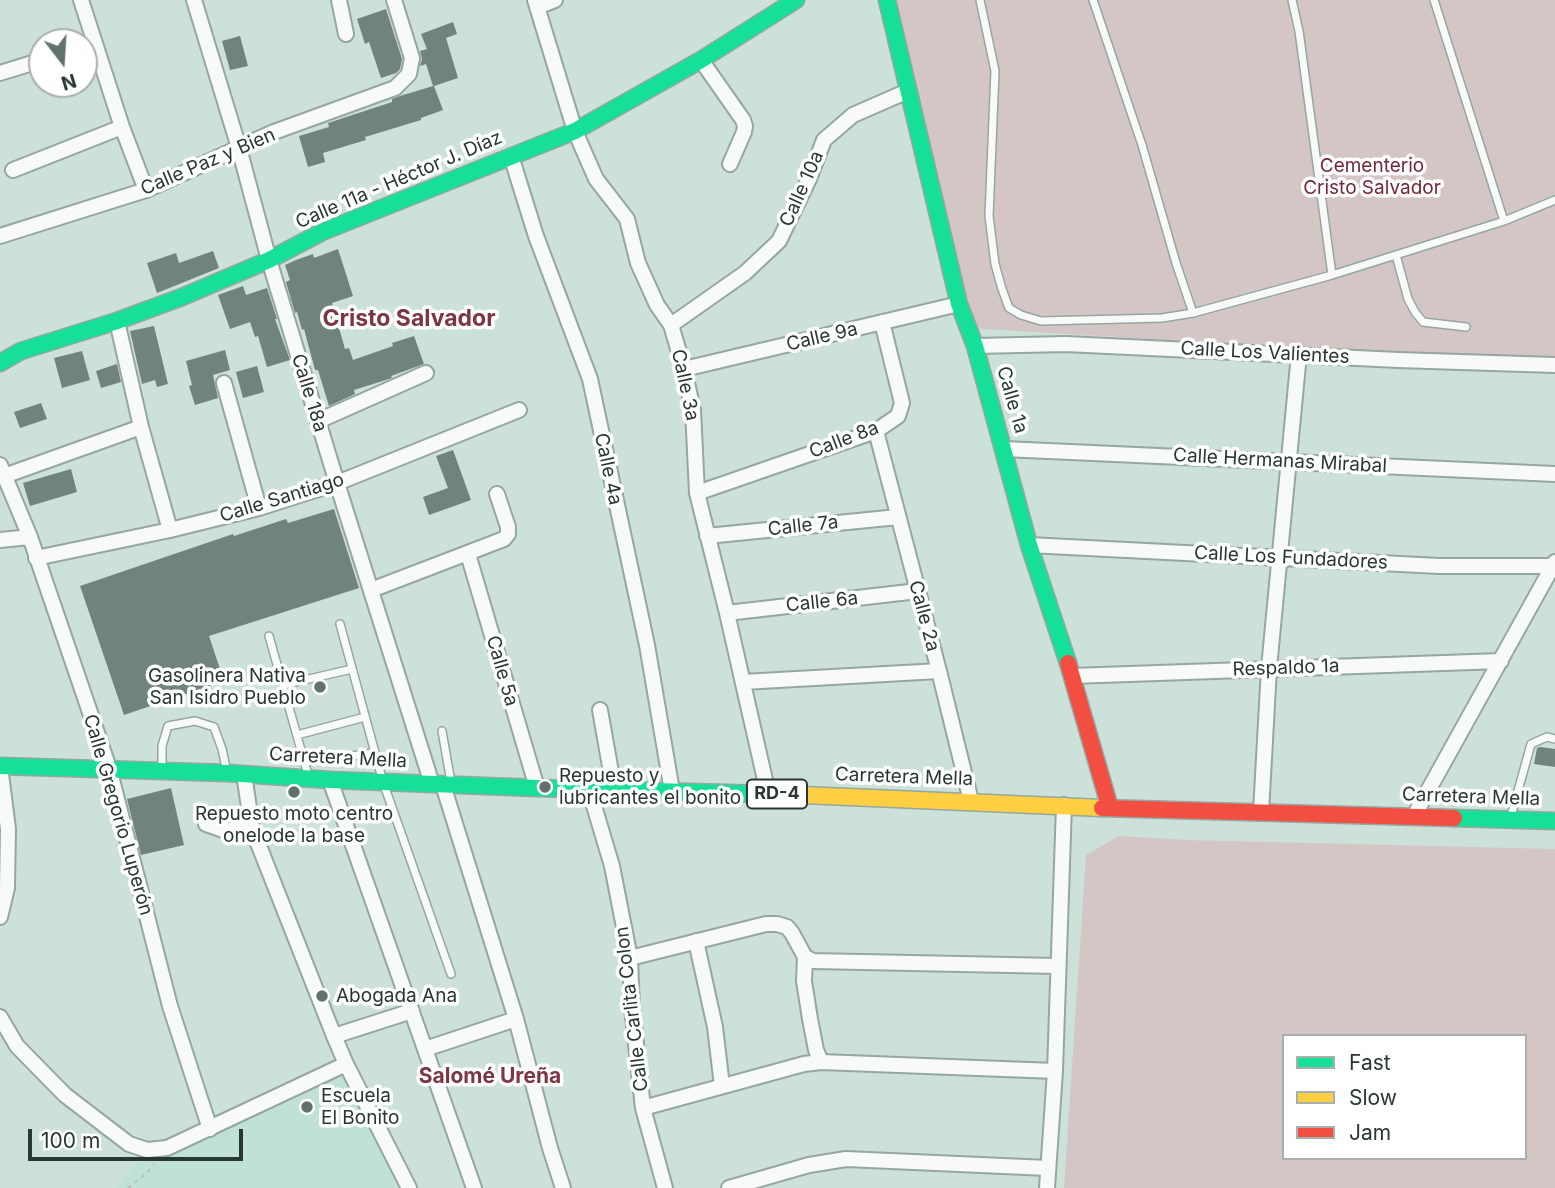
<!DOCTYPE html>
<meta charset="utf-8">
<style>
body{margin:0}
#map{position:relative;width:1555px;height:1188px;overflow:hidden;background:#cce1d9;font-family:Inter,sans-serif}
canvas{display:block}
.legend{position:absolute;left:1282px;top:1034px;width:245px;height:126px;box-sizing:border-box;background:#fff;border:2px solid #a9afad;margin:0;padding:9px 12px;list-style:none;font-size:21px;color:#283731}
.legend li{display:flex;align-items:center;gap:14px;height:35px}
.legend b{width:35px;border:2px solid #a9afad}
.north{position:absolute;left:28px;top:28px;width:70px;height:70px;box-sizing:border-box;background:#fff;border:2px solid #a9afad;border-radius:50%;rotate:163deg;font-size:19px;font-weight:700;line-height:28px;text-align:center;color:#283731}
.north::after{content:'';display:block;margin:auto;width:24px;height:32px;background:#61726c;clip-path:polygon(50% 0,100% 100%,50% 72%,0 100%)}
.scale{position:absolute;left:28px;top:1129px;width:215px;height:32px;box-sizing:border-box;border:4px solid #283731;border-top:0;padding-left:9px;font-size:21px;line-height:24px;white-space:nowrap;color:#283731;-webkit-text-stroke:5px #fff;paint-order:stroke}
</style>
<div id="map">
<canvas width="1555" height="1188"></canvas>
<ul class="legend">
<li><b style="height:9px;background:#16e098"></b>Fast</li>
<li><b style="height:9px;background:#ffcf43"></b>Slow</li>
<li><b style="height:9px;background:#f24e42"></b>Jam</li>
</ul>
<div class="north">N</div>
<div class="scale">100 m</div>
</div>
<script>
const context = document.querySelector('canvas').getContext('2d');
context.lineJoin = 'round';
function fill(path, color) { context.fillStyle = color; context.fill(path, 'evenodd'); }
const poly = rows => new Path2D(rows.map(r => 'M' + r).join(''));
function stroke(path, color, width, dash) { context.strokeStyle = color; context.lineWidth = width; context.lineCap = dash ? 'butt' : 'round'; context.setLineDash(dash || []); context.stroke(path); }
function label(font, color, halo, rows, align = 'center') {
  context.font = font + ' Inter,sans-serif'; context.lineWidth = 7; context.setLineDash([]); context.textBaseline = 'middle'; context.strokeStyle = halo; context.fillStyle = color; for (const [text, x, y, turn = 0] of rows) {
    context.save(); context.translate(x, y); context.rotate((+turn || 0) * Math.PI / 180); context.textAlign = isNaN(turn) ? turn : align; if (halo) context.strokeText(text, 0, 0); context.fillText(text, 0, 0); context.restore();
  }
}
fill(poly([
 [346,1064,409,1188,116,1188,147,1150]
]), '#bfe2d5');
fill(poly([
 [886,0,1555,0,1555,364,969,328],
 [1119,836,1187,840,1555,849,1555,1188,1064,1188,1086,855],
 [1284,1036,1525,1036,1525,1158,1284,1158]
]), '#d3c6c5');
fill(poly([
 [386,9,402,59,400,69,396,73,381,78,369,42,365,44,357,19],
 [453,22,457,34,446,38,458,78,434,86,443,110,421,118,421,120,365,137,366,140,323,153,325,162,308,167,299,136,329,127,328,123,392,102,392,99,400,96,433,86,426,64,420,66,422,59,420,51,427,49,421,34],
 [240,36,248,66,230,70,222,41],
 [338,249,353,296,332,303,345,349,349,348,353,360,393,346,392,343,414,336,424,364,391,376,392,378,354,390,355,394,329,406,318,370,315,370,304,329,302,330,297,312,295,313,286,282,290,280,285,265,296,260,313,254,314,258],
 [213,251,219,268,157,293,147,263,176,253,179,263],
 [243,286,246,295,267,288,277,319,275,319,290,360,267,367,258,336,255,337,250,322,230,329,218,295],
 [154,326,168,384,157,387,155,380,142,384,130,331],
 [225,350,230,370,213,375,218,398,195,405,189,386,192,385,186,361],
 [82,351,90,380,62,388,54,358],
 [117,364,121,382,101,388,96,371],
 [257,366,264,392,243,398,236,372],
 [41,403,47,419,20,428,14,412],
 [453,450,471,500,429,515,423,497,448,488,436,456],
 [71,469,77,492,30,506,23,483],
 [334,509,359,588,209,636,224,681,124,715,80,586,233,534,234,536,286,519,288,523],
 [1540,747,1555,749,1555,767,1534,764,1537,748],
 [171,788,184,845,141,855,127,799]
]), '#70837d');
const lane = poly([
 [980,0,995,71,989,216,995,264,1002,289,1009,308,1021,315,1041,321,1162,318,1193,313,1332,275,1504,221,1555,200],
 [1093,0,1142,145,1176,263,1193,313],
 [1292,0,1299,31,1332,275],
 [1434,0,1504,221],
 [1396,255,1408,299,1415,312,1423,322,1466,327],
 [340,624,383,782,451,974],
 [269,636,308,775],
 [283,685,352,669],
 [442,731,451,782],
 [297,735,365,717],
 [304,762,375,753],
 [162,770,162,746,168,726,195,721,214,727,222,749,227,772],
 [1511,816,1531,744,1547,737,1555,739]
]);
const street = poly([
 [81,0,122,127,146,190],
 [194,0,239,148,269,260,337,483,432,784],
 [339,0,346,34],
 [535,0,575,131,596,179,627,219,638,263,657,305,671,325,684,369,693,410,697,493,727,613,768,793],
 [537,7,555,0],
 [701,60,743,120,745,126,744,132,730,164],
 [0,73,42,60],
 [511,156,536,236,590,379,647,645,672,791],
 [13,170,122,127],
 [0,236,146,190,274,132,395,88,409,74,412,58,394,0],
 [117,321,141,427,170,530],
 [671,325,745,273,779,241,809,179,824,140,853,115,908,91],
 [975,346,1066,344,1398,360,1555,365],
 [684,369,959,304],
 [224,383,259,508],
 [318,421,426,373],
 [876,431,939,671,971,801],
 [1004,449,1555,474],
 [0,465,30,537,109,768,170,1006,210,1129],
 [4,476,141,427],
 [697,493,876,431,898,416,902,403,882,322],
 [707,536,898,517],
 [0,540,30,537],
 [1029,545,1439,566,1553,566],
 [468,554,537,788],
 [36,558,170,530,259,508,337,483,519,410],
 [371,590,504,539,508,534,508,527,497,494],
 [727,613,918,591],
 [1072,676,1501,661],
 [743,682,939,671],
 [600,710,614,789],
 [244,774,252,828,334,1036,346,1064,409,1188],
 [330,780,474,1188],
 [443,785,516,1019,550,1148,563,1188],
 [589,789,612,866,630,958,632,1008,643,1108,665,1188],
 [1261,812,1269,668,1299,354],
 [1414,816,1555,562],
 [206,824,223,830,252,828],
 [0,917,7,888,8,829,0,766],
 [696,941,715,1027,722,1086],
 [805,957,804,981,810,1019,816,1050,821,1062],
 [630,958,766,924,777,924,787,927,792,933,805,957,813,961,1058,966],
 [0,1017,17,1046,65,1095,129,1144,147,1150,167,1148,346,1064],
 [334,1036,412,1011],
 [425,1049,516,1019],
 [643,1108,804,1064,821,1062,1055,1071],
 [729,1188,809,1165,846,1159,1048,1168],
 [1047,1188,1055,1071,1064,805]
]);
const fast = poly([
 [887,0,959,304,975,346,1029,545,1068,663],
 [0,363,21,351,117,321,182,297,269,260,322,232,575,131,701,60,796,0],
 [0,766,227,773,330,780,537,788,803,795],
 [1454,818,1555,821]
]);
const slow = poly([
 [803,795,1102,808]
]);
const jam = poly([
 [1068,663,1110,808],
 [1102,808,1454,818]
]);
stroke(lane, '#96a6a0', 10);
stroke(street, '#96a6a0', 18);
stroke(fast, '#96a6a0', 19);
stroke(slow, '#96a6a0', 19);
stroke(jam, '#96a6a0', 19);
stroke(poly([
 [128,1188,147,1173,154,1164]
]), '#bcc3c1', 2.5, [3.5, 5]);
stroke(lane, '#f7faf9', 7);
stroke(street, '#f7faf9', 14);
stroke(fast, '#16e098', 16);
stroke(slow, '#ffcf43', 16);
stroke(jam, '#f24e42', 16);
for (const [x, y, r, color] of [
 [320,687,7,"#61726c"],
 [545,787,7,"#61726c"],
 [294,792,7,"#61726c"],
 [322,996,7,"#61726c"],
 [307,1107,7,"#61726c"]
]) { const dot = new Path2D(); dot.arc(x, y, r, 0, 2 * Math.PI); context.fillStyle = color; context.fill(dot); stroke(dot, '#fff', 2.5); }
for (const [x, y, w] of [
 [777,794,60]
]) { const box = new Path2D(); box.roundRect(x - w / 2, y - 14.5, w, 29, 5); context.fillStyle = '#fff'; context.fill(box); stroke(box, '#283731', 2); }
label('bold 18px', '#283731', null, [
 ["RD-4",777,794]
]);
label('19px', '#283731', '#fff', [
 ["Calle Paz y Bien",208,162,-23],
 ["Calle 11a - Héctor J. Díaz",399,180,-23],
 ["Calle 10a",802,189,-66],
 ["Calle 9a",822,337,-13],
 ["Calle Los Valientes",1265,353,3],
 ["Calle 3a",685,385,78],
 ["Calle 18a",309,393,73],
 ["Calle 1a",1012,400,74],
 ["Calle 8a",844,440,-21],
 ["Calle Hermanas Mirabal",1280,461,3],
 ["Calle 4a",608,469,78],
 ["Calle Santiago",282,498,-17],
 ["Calle 7a",803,526,-6],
 ["Calle Los Fundadores",1291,558,3],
 ["Calle 6a",822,602,-6],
 ["Calle 2a",924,616,75],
 ["Respaldo 1a",1286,668,-2],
 ["Calle 5a",502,671,74],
 ["Carretera Mella",338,758,3],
 ["Carretera Mella",904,777,2],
 ["Carretera Mella",1471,797,2],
 ["Calle Gregorio Luperón",118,815,74],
 ["Calle Carlita Colon",632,1009,-97]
]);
label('19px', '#722938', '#fff', [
 ["Cementerio",1372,166],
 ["Cristo Salvador",1372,188]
]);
label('19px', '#283731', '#fff', [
 ["Gasolinera Nativa",306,676,"right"],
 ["San Isidro Pueblo",306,698,"right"],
 ["Repuesto y",559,776],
 ["lubricantes el bonito",559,798],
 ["Repuesto moto centro",294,814,"center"],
 ["onelode la base",294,836,"center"],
 ["Abogada Ana",336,996],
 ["Escuela",321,1096],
 ["El Bonito",321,1118]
], 'left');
label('bold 21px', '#7d3643', '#fff', [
 ["Salomé Ureña",490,1077]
]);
label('bold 23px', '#7d3643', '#fff', [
 ["Cristo Salvador",409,319]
]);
</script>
